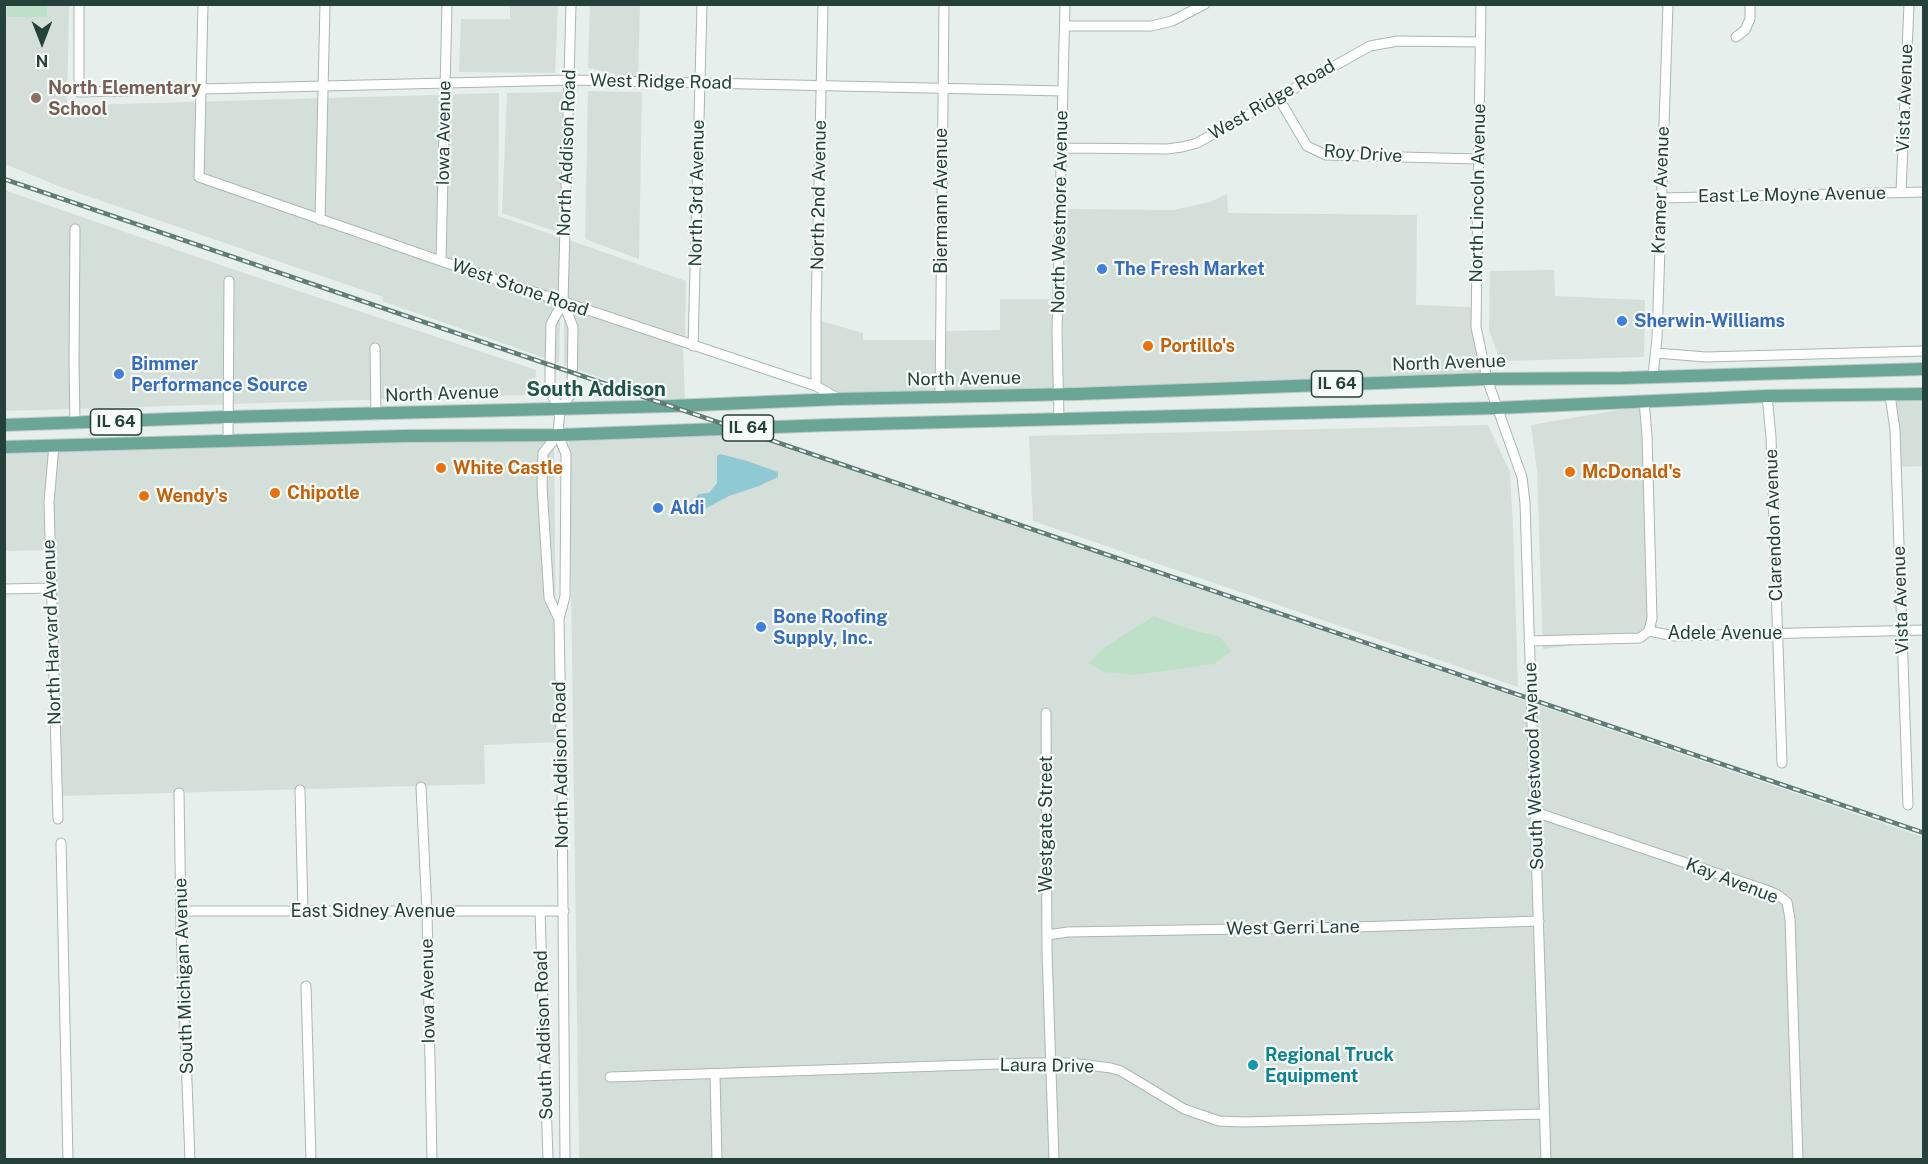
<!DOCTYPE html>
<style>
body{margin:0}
#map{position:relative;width:1928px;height:1164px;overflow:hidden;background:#e6efeb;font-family:"Public Sans",sans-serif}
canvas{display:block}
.frame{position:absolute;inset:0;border:6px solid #24423a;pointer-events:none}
.north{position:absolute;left:12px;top:12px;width:60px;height:60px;-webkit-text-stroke:4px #f7fbf9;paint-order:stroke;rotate:180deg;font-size:16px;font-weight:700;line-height:24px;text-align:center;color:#24423a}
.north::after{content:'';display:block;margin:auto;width:21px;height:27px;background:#24423a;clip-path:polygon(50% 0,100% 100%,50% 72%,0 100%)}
</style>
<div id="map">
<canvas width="1928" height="1164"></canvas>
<div class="frame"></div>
<div class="north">N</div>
</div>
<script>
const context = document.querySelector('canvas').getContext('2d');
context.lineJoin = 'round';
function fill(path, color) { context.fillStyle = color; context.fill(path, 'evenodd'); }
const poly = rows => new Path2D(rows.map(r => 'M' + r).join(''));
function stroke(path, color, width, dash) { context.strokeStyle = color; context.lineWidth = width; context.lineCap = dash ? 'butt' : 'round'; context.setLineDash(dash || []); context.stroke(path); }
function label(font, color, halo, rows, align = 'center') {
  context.font = font + ' "Public Sans",sans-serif'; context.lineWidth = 4.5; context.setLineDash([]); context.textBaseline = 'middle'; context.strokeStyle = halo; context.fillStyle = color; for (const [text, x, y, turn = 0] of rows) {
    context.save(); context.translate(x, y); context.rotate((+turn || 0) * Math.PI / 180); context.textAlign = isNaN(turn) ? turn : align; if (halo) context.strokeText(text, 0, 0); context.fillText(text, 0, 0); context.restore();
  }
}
fill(poly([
 [4,5,69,5,67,108,85,105,499,93,498,216,562,238,559,363,382,301,383,297,58,186,5,164],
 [510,5,558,5,555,73,459,72,461,19,510,19],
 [590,5,640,5,638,79,588,68],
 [588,91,642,92,639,259,585,239],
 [563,92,563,234,502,213,507,93],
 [4,190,232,269,536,370,535,384,524,395,5,411],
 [1227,194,1228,213,1417,215,1416,305,1471,307,1484,376,1062,392,1064,209,1173,210,1210,202],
 [566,239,686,281,685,336,565,301],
 [1554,270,1555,296,1645,300,1644,357,1504,361,1498,355,1489,330,1490,271],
 [1000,299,1056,299,1057,392,841,397,814,384,814,319,863,333,863,340,943,340,943,331,1000,330],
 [564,305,683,344,685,404,673,403,564,365],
 [1894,399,1923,399,1923,466,1898,467],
 [1648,405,1657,635,1543,649,1537,470,1531,425],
 [1488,425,1510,472,1513,526,1518,687,1033,521,1029,436],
 [739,431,1923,837,1923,1159,579,1159,569,434],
 [554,440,557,742,484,745,485,784,61,796,52,502,58,450],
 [51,448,47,550,5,551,4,450]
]), '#d4dfda');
fill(poly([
 [7,5,47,5,47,17,7,17],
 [1154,616,1195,631,1219,636,1231,651,1214,664,1134,675,1104,672,1089,663,1105,647]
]), '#bfe0c8');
fill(poly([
 [720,454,747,461,778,472,778,477,759,486,729,496,701,511,695,498,699,494,709,493,717,483,717,456]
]), '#8ec9d4');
const minor = poly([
 [79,4,79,92,570,80,1063,91],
 [203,4,199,177,441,261,816,386,839,399],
 [1481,4,1476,327,1487,379,1522,477,1525,503,1546,1160],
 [1065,26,1151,26,1172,21,1205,4],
 [1736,37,1745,30,1750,19,1750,4],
 [1278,97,1307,146,1326,155,1478,159],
 [1062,148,1167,149,1182,147,1197,143,1215,133,1370,46,1398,41,1480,42],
 [1901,192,1909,4],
 [1661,198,1924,192],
 [320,220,325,4],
 [75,229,74,361,75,424],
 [441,261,447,4],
 [693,346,702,4],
 [375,348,376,415],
 [1656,353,1706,357,1924,351],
 [1653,376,1657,338,1668,4],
 [816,386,816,315,823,4],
 [1890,395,1895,430,1908,805],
 [1767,396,1771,437,1782,763],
 [940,397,944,4],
 [1644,401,1647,435,1652,618,1649,631],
 [560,408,572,393,573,327,563,302],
 [1059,419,1057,331,1065,4],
 [558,435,543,453,542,486,549,598,559,619],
 [228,441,229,281],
 [54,445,49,502,58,819],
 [4,589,50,588],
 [1529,641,1640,638,1649,631,1674,636,1924,630],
 [1046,713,1047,952,1054,1160],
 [421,787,427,912,432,1160],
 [300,790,303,911],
 [179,793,181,926,190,1160],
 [1535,812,1769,891,1778,895,1787,902,1790,919,1798,1160],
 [61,843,68,1160],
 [182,911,564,911],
 [540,911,548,1160],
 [1047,935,1068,932,1356,927,1539,921],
 [306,986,311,1160],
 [715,1074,717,1160],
 [610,1077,1030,1063,1071,1063,1111,1068,1121,1071,1184,1109,1219,1121,1243,1122,1544,1114],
 [565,1160,562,789,559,619,565,596,566,454,558,435,560,408,550,393,550,365,551,324,563,302,571,4]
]);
const major = poly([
 [4,425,227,417,672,406,839,399,1076,394,1487,379,1622,378,1924,369],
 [4,447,405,436,558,435,829,425,1496,408,1767,396,1924,394]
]);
stroke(minor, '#a8b8b2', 11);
stroke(major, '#c2cac8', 14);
stroke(minor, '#fff', 9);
stroke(major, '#6aa596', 12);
const rail = poly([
 [4,179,1924,833]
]);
stroke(rail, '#5f7d75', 4.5);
stroke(rail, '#f7fbf9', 2, [7]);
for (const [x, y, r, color] of [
 [36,98,6,"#8d6e63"],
 [1102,269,6,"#3f7fe0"],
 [1622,321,6,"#3f7fe0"],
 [1148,346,6,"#e8710a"],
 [119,374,6,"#3f7fe0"],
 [441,468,6,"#e8710a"],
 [1570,472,6,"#e8710a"],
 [275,493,6,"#e8710a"],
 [144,496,6,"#e8710a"],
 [658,508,6,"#3f7fe0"],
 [761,627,6,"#3f7fe0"],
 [1253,1065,6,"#0f9aa8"]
]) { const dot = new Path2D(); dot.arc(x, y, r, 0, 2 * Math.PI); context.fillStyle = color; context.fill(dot); stroke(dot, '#f7fbf9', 2); }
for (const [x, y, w] of [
 [1337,384,51],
 [116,422,51],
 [748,428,51]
]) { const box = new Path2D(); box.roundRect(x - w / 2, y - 13, w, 26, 4.5); context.fillStyle = '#f7fbf9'; context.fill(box); stroke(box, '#24423a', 1.5); }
label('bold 16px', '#24423a', null, [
 ["IL 64",1337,384],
 ["IL 64",116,422],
 ["IL 64",748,428]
]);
label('18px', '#24423a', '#f7fbf9', [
 ["West Ridge Road",661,82,1],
 ["Vista Avenue",1905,98,-88],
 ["West Ridge Road",1272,100,-30],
 ["Iowa Avenue",444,133,-89],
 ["North Addison Road",567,153,-88],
 ["Roy Drive",1363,154,4],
 ["Kramer Avenue",1661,190,-88],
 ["North 3rd Avenue",697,193,-89],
 ["North Lincoln Avenue",1478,193,-89],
 ["North 2nd Avenue",819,195,-89],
 ["East Le Moyne Avenue",1792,195,-1],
 ["Biermann Avenue",941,201,-90],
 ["North Westmore Avenue",1060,212,-89],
 ["West Stone Road",520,288,19],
 ["North Avenue",1449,363,-2],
 ["North Avenue",964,379,-1],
 ["North Avenue",442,394,-2],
 ["Clarendon Avenue",1774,525,-92],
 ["Vista Avenue",1901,600,-92],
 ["North Harvard Avenue",52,632,-92],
 ["Adele Avenue",1725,633],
 ["North Addison Road",561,765,-91],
 ["South Westwood Avenue",1534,766,-92],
 ["Westgate Street",1046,824,-90],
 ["Kay Avenue",1732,881,21],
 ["East Sidney Avenue",373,911],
 ["West Gerri Lane",1293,928,-1],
 ["South Michigan Avenue",184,976,-92],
 ["Iowa Avenue",428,991,-91],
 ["South Addison Road",544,1035,-92],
 ["Laura Drive",1047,1066,1]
]);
label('bold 18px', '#785e54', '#f7fbf9', [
 ["North Elementary",48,88],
 ["School",48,109]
], 'left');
label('bold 18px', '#366cbe', '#f7fbf9', [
 ["The Fresh Market",1114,269],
 ["Sherwin-Williams",1634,321],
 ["Bimmer",131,364],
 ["Performance Source",131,385],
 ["Aldi",670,508],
 ["Bone Roofing",773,617],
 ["Supply, Inc.",773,638]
], 'left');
label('bold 18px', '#c56008', '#f7fbf9', [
 ["Portillo's",1160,346],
 ["White Castle",453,468],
 ["McDonald's",1582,472],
 ["Chipotle",287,493],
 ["Wendy's",156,496]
], 'left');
label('bold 18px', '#0d838f', '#f7fbf9', [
 ["Regional Truck",1265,1055],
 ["Equipment",1265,1076]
], 'left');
label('bold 20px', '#1f5548', '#f7fbf9', [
 ["South Addison",596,390]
]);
</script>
